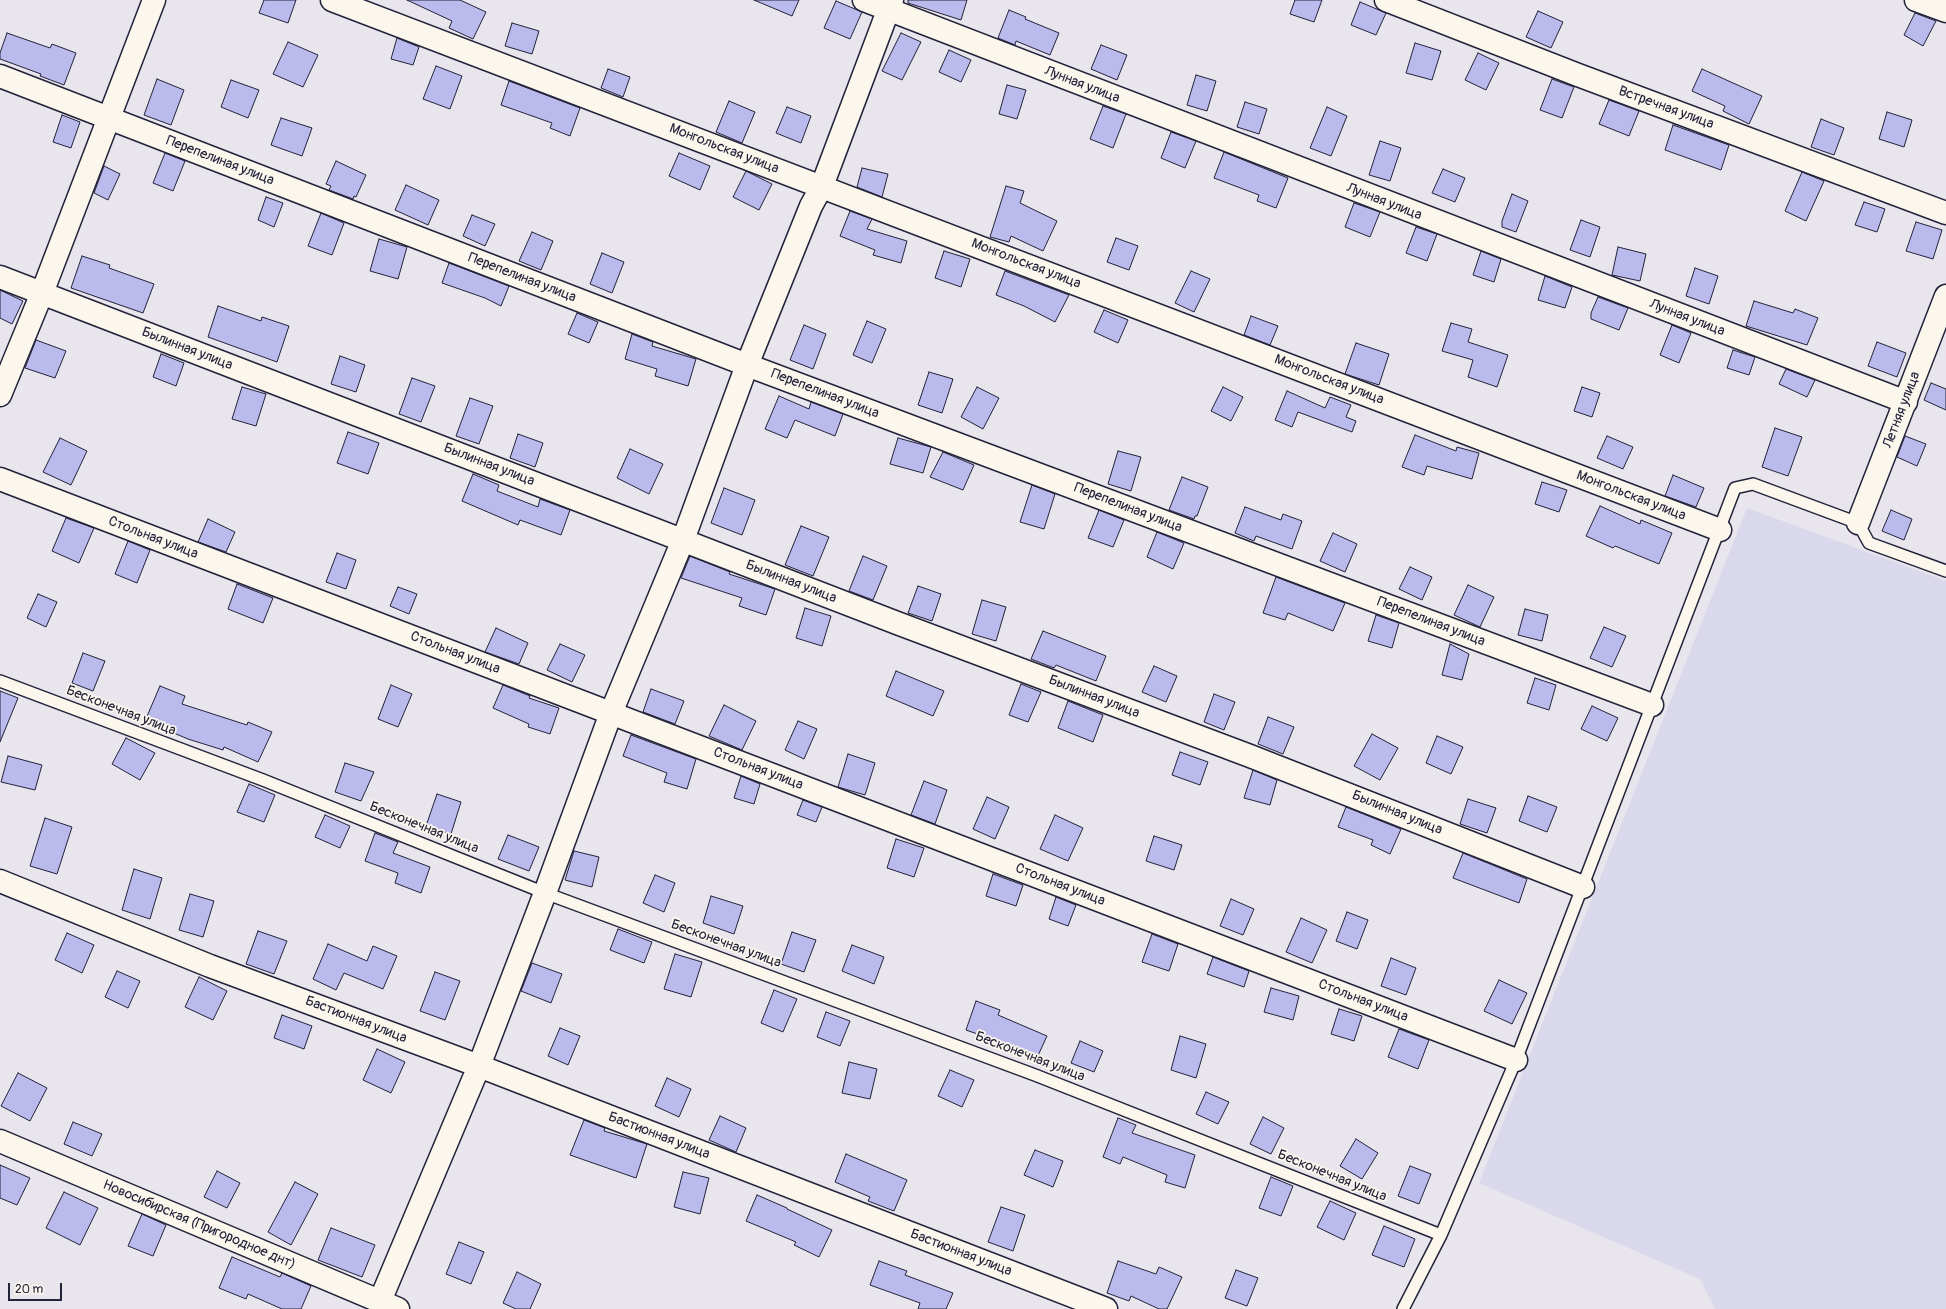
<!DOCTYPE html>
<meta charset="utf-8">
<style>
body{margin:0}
#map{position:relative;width:1946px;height:1309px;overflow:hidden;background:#e8e5ec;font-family:Pangolin,sans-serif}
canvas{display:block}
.scale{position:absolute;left:8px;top:1283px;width:54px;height:18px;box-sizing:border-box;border:2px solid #22223b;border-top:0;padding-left:5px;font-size:12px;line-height:14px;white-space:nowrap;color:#22223b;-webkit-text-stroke:3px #fbf7ec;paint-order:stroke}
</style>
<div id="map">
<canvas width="1946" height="1309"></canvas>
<div class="scale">20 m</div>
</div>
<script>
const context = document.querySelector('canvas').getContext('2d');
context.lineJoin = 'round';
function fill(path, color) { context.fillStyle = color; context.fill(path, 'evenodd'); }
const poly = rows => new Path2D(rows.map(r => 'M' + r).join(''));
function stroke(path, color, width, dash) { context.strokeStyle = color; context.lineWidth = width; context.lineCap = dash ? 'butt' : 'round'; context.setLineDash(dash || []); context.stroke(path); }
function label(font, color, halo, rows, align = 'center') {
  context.font = font + ' Pangolin,sans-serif'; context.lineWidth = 3.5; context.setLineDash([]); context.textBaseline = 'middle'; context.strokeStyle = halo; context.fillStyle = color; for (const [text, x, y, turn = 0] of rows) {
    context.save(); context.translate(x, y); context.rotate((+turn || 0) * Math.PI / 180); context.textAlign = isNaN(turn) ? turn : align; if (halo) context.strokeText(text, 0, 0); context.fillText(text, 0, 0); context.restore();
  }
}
fill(poly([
 [1747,508,1946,581,1946,1309,1715,1309,1700,1279,1479,1183]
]), '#dad8ec');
const building = poly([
 [264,0,296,0,288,23,259,13,264,0],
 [407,0,460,0,486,12,473,39,449,28,452,21,407,0],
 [754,0,799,0,792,16,754,0],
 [908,0,967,0,961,20,908,3,908,0],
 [1295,0,1322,0,1314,22,1290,14,1295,0],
 [836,1,862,12,850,39,824,28,836,1],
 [1360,2,1386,13,1376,35,1351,25,1360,2],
 [1009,10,1026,17,1025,19,1059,33,1050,55,1016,41,1015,45,998,38,1009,10],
 [1538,11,1563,22,1551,48,1526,37,1538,11],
 [1915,13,1936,21,1923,46,1904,35,1915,13],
 [512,23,539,31,532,54,505,46,512,23],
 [7,33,50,48,52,44,76,53,64,85,40,76,41,74,0,59,0,53,7,33],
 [901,33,921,42,902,80,882,71,901,33],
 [397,38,419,47,413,65,391,59,397,38],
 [288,42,318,55,303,87,273,74,288,42],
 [1415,43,1441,51,1432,80,1406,73,1415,43],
 [1101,45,1127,55,1117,80,1091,69,1101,45],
 [949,50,971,60,961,82,939,72,949,50],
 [1478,53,1499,63,1486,90,1465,80,1478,53],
 [436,66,462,76,450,109,423,99,436,66],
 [608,69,630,77,623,97,601,88,608,69],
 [1702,69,1762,96,1749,124,1723,111,1725,106,1692,91,1702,69],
 [1196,75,1216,81,1207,111,1187,105,1196,75],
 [157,79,184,90,171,125,144,115,157,79],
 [1552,79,1574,87,1562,118,1540,110,1552,79],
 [231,80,259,90,248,118,221,107,231,80],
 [509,81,580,108,570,136,550,128,552,123,501,105,509,81],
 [1007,85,1026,90,1017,119,999,114,1007,85],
 [1609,100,1639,111,1629,136,1599,124,1609,100],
 [729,101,755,112,742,143,716,132,729,101],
 [1245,102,1267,109,1259,134,1237,127,1245,102],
 [1103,106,1126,114,1113,148,1090,139,1103,106],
 [787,107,811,116,801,143,776,133,787,107],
 [1327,107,1347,116,1331,156,1310,148,1327,107],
 [1887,112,1912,120,1904,147,1879,139,1887,112],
 [62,115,80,122,71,148,53,142,62,115],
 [281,118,312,128,302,156,271,145,281,118],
 [1821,119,1844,128,1834,155,1811,147,1821,119],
 [1673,125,1729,145,1721,170,1665,150,1673,125],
 [1171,132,1196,141,1185,168,1161,158,1171,132],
 [1380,141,1401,148,1390,181,1369,175,1380,141],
 [1224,152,1288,178,1276,208,1257,201,1259,195,1214,178,1224,152],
 [165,153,185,161,173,191,153,183,165,153],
 [679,153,710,166,700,190,669,176,679,153],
 [336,161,366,175,356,197,354,196,353,199,329,190,331,186,326,184,336,161],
 [104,166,120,174,108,200,94,193,104,166],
 [862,168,888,174,882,197,857,187,862,168],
 [1443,169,1465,178,1455,202,1432,193,1443,169],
 [746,171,772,184,759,210,733,197,746,171],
 [1802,172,1824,181,1806,221,1785,211,1802,172],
 [406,185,439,200,428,225,395,210,406,185],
 [1006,186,1024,191,1020,203,1057,221,1043,251,1011,236,1009,242,990,237,1006,186],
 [1512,194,1528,201,1516,232,1502,227,1502,221,1512,194],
 [266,197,283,203,274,227,258,220,266,197],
 [1864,202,1885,209,1877,232,1855,225,1864,202],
 [1354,203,1380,212,1370,237,1345,227,1354,203],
 [850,211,872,219,867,229,907,241,901,263,873,255,875,250,840,236,850,211],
 [321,213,344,223,332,255,308,246,321,213],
 [472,215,495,224,485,246,463,236,472,215],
 [1581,220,1600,227,1590,257,1570,250,1581,220],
 [1916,222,1942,230,1933,259,1906,251,1916,222],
 [1416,227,1437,234,1427,261,1406,253,1416,227],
 [532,232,553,241,541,270,519,261,532,232],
 [1116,238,1138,246,1129,270,1107,262,1116,238],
 [379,239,407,247,398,279,370,271,379,239],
 [1618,247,1646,254,1640,281,1612,275,1618,247],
 [944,251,970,259,961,287,935,278,944,251],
 [1481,251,1501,259,1494,282,1473,275,1481,251],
 [602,253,624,262,612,293,590,284,602,253],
 [82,256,110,265,109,268,154,284,143,313,71,288,82,256],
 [449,263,509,286,501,306,485,298,442,283,449,263],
 [1695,268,1718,276,1709,304,1686,296,1695,268],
 [1005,271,1069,295,1055,322,1024,306,996,295,1005,271],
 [1191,271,1210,279,1194,312,1175,303,1191,271],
 [1545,276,1572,287,1565,308,1538,300,1545,276],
 [0,290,23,301,12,324,0,318,0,290],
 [1598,297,1628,308,1619,330,1591,319,1591,313,1598,297],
 [1754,301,1793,313,1795,309,1818,318,1807,345,1746,326,1754,301],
 [218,306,261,321,262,317,289,326,277,362,208,337,218,306],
 [1104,310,1128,320,1118,343,1094,332,1104,310],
 [577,313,598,322,589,343,568,334,577,313],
 [1251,316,1278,326,1270,345,1244,335,1251,316],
 [867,321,886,329,872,363,853,355,867,321],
 [1451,323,1472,329,1468,342,1508,355,1497,387,1468,377,1473,360,1442,351,1451,323],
 [804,325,826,334,813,369,790,360,804,325],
 [1672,325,1691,333,1679,363,1660,355,1672,325],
 [632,334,653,342,652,346,696,359,688,386,655,376,657,369,625,359,632,334],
 [36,340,66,351,55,378,25,368,36,340],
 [1877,342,1906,353,1897,377,1868,366,1877,342],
 [1356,343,1389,354,1379,385,1345,374,1356,343],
 [1733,350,1755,357,1749,375,1727,368,1733,350],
 [161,354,184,363,176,386,153,377,161,354],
 [340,356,365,365,356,392,331,384,340,356],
 [1786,369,1815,380,1807,397,1779,384,1786,369],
 [929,372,953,379,942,413,918,405,929,372],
 [412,378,435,386,421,422,399,414,412,378],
 [1931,383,1946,389,1946,410,1924,400,1931,383],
 [242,387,266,394,256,426,232,419,242,387],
 [977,387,999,398,983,429,961,417,977,387],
 [1223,387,1243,397,1231,421,1211,411,1223,387],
 [1582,387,1600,393,1592,417,1574,411,1582,387],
 [1287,391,1325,408,1330,397,1351,405,1346,417,1356,421,1352,432,1298,412,1292,427,1275,420,1287,391],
 [779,396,809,409,811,402,843,414,835,436,795,420,787,438,765,429,779,396],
 [470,398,493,406,479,444,456,436,470,398],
 [1775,428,1802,437,1788,476,1762,467,1775,428],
 [348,432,379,443,368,474,337,463,348,432],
 [518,434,543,443,535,467,510,458,518,434],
 [1415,435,1456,451,1457,447,1479,453,1472,479,1427,466,1424,475,1402,467,1415,435],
 [1607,436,1633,447,1623,469,1597,458,1607,436],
 [1905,436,1926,444,1917,466,1897,457,1905,436],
 [60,438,87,451,71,485,43,472,60,438],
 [898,438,931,447,923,473,890,464,898,438],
 [630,449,663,464,649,494,617,478,630,449],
 [1118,451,1141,457,1131,491,1108,484,1118,451],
 [943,452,974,465,963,490,930,477,943,452],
 [473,474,499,485,497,491,538,507,540,499,570,510,561,535,520,520,518,525,462,501,473,474],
 [1673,475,1704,488,1696,507,1665,496,1673,475],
 [1182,477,1208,487,1197,516,1195,516,1194,519,1169,510,1182,477],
 [1542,482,1567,490,1559,512,1535,504,1542,482],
 [1032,485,1055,494,1044,529,1020,522,1032,485],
 [724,488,755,500,742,535,711,523,724,488],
 [1600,506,1640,524,1641,520,1672,533,1659,564,1615,546,1613,548,1586,536,1600,506],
 [1245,507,1281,520,1283,514,1302,521,1292,549,1256,536,1254,541,1235,533,1245,507],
 [1099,510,1124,520,1113,547,1088,538,1099,510],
 [1891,510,1912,519,1904,540,1882,531,1891,510],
 [66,518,94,528,79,563,52,551,66,518],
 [208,519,235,532,226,552,198,542,208,519],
 [801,526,829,537,813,576,785,565,801,526],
 [1157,532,1184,543,1173,569,1147,557,1157,532],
 [1333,533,1357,544,1345,572,1320,561,1333,533],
 [128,541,150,550,137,583,115,574,128,541],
 [337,553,356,560,346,589,326,582,337,553],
 [690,556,730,572,729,574,775,589,766,615,739,606,742,598,681,578,690,556],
 [863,556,887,566,873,600,849,591,863,556],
 [1410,567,1432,577,1422,600,1399,589,1410,567],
 [1276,577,1345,603,1333,631,1288,613,1285,620,1263,613,1276,577],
 [237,584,273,598,263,623,228,609,237,584],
 [1468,585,1494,597,1480,627,1454,615,1468,585],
 [918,586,941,594,932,621,908,613,918,586],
 [398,587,417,594,409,614,390,606,398,587],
 [38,594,57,602,46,627,27,618,38,594],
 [982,600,1006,607,996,641,972,634,982,600],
 [805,608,831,616,822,646,796,638,805,608],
 [1525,609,1548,615,1542,641,1518,635,1525,609],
 [1376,615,1399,623,1392,648,1368,641,1376,615],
 [1604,627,1626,636,1612,667,1590,658,1604,627],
 [496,628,528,643,519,664,485,652,496,628],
 [1043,631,1106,656,1096,681,1056,665,1054,668,1031,659,1043,631],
 [560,644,585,655,572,682,547,670,560,644],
 [1450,644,1469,654,1462,680,1442,675,1450,644],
 [83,653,105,661,93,691,72,683,83,653],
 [1154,666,1177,676,1166,702,1142,692,1154,666],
 [896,671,944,691,933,716,886,696,896,671],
 [1535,678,1556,685,1549,710,1527,703,1535,678],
 [1021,684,1041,692,1028,722,1009,715,1021,684],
 [391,685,412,694,398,727,378,719,391,685],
 [503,685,530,696,529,698,559,708,550,734,528,727,529,724,493,708,503,685],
 [160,686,185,696,182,704,247,725,248,722,272,732,258,762,224,747,223,750,188,739,145,721,160,686],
 [651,689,684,701,675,724,643,712,651,689],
 [0,691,18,698,0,742,0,691],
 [1214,694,1235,702,1224,730,1204,722,1214,694],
 [1068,701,1103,715,1093,742,1058,728,1068,701],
 [724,705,756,721,742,750,709,736,724,705],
 [1592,706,1618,718,1607,741,1581,729,1592,706],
 [1268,717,1294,727,1283,754,1258,744,1268,717],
 [798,721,817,729,804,759,785,750,798,721],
 [1372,734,1398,748,1380,780,1354,766,1372,734],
 [631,735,696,759,687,789,664,782,667,773,623,756,631,735],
 [1437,736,1463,747,1451,774,1426,763,1437,736],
 [126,738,155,753,140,780,112,764,126,738],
 [1180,752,1208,762,1200,785,1172,775,1180,752],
 [848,754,875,763,865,795,838,787,848,754],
 [8,756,42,765,35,790,1,782,8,756],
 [345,763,374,772,361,801,335,792,345,763],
 [1253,770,1277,780,1270,805,1244,798,1253,770],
 [741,776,760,784,754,804,734,798,741,776],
 [924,781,947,790,935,824,911,815,924,781],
 [249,784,275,795,264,822,237,812,249,784],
 [437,794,461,802,451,834,426,826,437,794],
 [1528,796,1557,807,1547,832,1519,821,1528,796],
 [987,797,1009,807,995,839,973,829,987,797],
 [1468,799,1496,808,1487,833,1460,824,1468,799],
 [803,800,822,807,816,822,797,815,803,800],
 [1346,807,1401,829,1390,854,1371,845,1373,840,1338,827,1346,807],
 [325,815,350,826,340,848,315,837,325,815],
 [1055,815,1083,828,1068,861,1040,849,1055,815],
 [45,818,72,827,57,874,30,866,45,818],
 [375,833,398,842,393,853,430,867,421,893,395,883,398,873,365,861,375,833],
 [508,835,539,847,529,871,498,859,508,835],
 [1154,836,1182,845,1174,870,1146,861,1154,836],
 [896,839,924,848,914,877,887,868,896,839],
 [574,851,599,857,592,887,565,880,574,851],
 [1463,853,1527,879,1519,903,1453,878,1463,853],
 [134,869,162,878,150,919,122,910,134,869],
 [993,874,1023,885,1016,906,986,896,993,874],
 [655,875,675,883,664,912,643,903,655,875],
 [190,894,214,901,203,937,179,930,190,894],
 [711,896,743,906,734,934,703,923,711,896],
 [1056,897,1076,905,1068,926,1049,919,1056,897],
 [1231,899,1254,909,1243,935,1220,926,1231,899],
 [1347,912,1368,920,1357,949,1336,941,1347,912],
 [1301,918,1327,930,1312,963,1286,952,1301,918],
 [618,929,652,942,644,963,610,950,618,929],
 [258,931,287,941,274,974,246,964,258,931],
 [792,932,816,940,804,972,781,964,792,932],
 [67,933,94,945,82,973,55,960,67,933],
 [1152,934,1178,944,1169,971,1142,962,1152,934],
 [328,944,367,961,373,946,397,956,383,989,344,973,336,990,313,979,328,944],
 [852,945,884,957,874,984,842,971,852,945],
 [675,954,702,962,691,997,664,989,675,954],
 [1213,957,1249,971,1244,987,1207,974,1213,957],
 [1391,958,1416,968,1406,995,1381,986,1391,958],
 [532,963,562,974,551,1003,521,991,532,963],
 [117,971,140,981,128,1008,105,997,117,971],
 [435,972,460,981,445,1020,420,1011,435,972],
 [199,977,227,991,213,1020,185,1007,199,977],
 [1499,980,1527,993,1512,1024,1484,1011,1499,980],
 [1271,988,1299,996,1293,1020,1264,1012,1271,988],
 [774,990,797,999,783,1032,761,1023,774,990],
 [976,1001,1000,1010,998,1015,1047,1036,1036,1060,1005,1046,1006,1044,966,1030,976,1001],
 [1339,1009,1362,1016,1354,1041,1331,1034,1339,1009],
 [826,1012,850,1021,840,1046,817,1037,826,1012],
 [282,1015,312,1026,304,1049,274,1038,282,1015],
 [560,1028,580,1036,568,1065,548,1056,560,1028],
 [1399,1029,1429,1040,1418,1069,1388,1057,1399,1029],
 [1180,1036,1206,1044,1196,1078,1171,1070,1180,1036],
 [1080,1041,1103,1051,1094,1072,1071,1063,1080,1041],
 [377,1049,405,1062,391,1093,363,1080,377,1049],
 [849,1062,877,1069,870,1099,842,1093,849,1062],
 [950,1070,974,1080,962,1107,938,1096,950,1070],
 [18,1073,47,1088,30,1121,1,1106,18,1073],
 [667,1078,691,1089,679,1117,655,1106,667,1078],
 [1206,1092,1229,1102,1218,1124,1196,1114,1206,1092],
 [720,1116,746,1128,736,1152,709,1140,720,1116],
 [1263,1117,1284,1128,1271,1154,1250,1144,1263,1117],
 [1118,1118,1136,1125,1132,1133,1195,1155,1185,1188,1165,1182,1167,1175,1123,1157,1120,1164,1103,1157,1118,1118],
 [584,1120,605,1128,604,1131,647,1144,636,1178,570,1155,584,1120],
 [73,1122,102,1134,92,1156,64,1144,73,1122],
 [1356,1139,1378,1153,1362,1179,1340,1166,1356,1139],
 [1035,1150,1063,1161,1053,1187,1024,1175,1035,1150],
 [846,1154,907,1180,894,1211,868,1201,870,1197,835,1182,846,1154],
 [0,1165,30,1178,17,1205,0,1198,0,1165],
 [1410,1166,1431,1174,1419,1204,1398,1196,1410,1166],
 [217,1171,240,1183,227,1208,204,1197,217,1171],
 [683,1172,709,1178,700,1214,674,1207,683,1172],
 [1271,1177,1293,1186,1281,1216,1259,1208,1271,1177],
 [295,1182,318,1194,291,1245,268,1232,295,1182],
 [64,1192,98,1208,80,1245,46,1228,64,1192],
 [757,1195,787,1208,787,1209,832,1230,819,1257,794,1245,796,1242,746,1221,757,1195],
 [1330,1201,1356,1213,1344,1240,1317,1227,1330,1201],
 [1001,1207,1025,1215,1013,1251,988,1242,1001,1207],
 [142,1214,166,1225,153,1256,128,1246,142,1214],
 [1384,1226,1415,1239,1404,1267,1372,1255,1384,1226],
 [331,1228,375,1245,362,1277,318,1260,331,1228],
 [459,1242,484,1252,471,1284,446,1274,459,1242],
 [232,1257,280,1277,282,1273,311,1286,301,1309,282,1309,248,1294,246,1299,219,1288,232,1257],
 [879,1261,907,1271,905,1275,953,1293,946,1309,918,1309,920,1303,870,1285,879,1261],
 [1118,1261,1156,1274,1159,1267,1182,1277,1167,1309,1159,1309,1131,1296,1129,1301,1107,1293,1118,1261],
 [1236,1270,1258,1278,1247,1306,1225,1298,1236,1270],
 [517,1272,541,1284,530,1309,516,1309,503,1303,517,1272]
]);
fill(building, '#bbbaec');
stroke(building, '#22223b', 1);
const service = poly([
 [0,681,263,780,545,893,1035,1075,1441,1235],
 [1403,1309,1441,1235,1516,1060,1735,488,1753,484,1858,523,1869,543,1946,571]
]);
const minor = poly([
 [332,0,1720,530],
 [864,0,1906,402],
 [1386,0,1578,75,1946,213],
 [1916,0,1946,11],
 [0,76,747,365,1652,705],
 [0,277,897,623,1250,756,1583,887],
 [0,395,42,293,154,0],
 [0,479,1516,1060],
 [1858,523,1946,296],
 [0,881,210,966,479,1066,1106,1309],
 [0,1141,398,1309],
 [380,1301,479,1066,545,893,611,713,683,540,747,365,811,206,822,186,892,0]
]);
stroke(service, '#22223b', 14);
stroke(minor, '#22223b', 25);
stroke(service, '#fbf7ec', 11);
stroke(minor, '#fbf7ec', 22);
label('14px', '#22223b', '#fbf7ec', [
 ["Лунная улица",1082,85,21],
 ["Встречная улица",1666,108,20],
 ["Монгольская улица",724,149,21],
 ["Перепелиная улица",220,161,21],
 ["Лунная улица",1384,202,21],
 ["Монгольская улица",1026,264,21],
 ["Перепелиная улица",522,278,21],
 ["Лунная улица",1687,318,21],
 ["Былинная улица",187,349,21],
 ["Монгольская улица",1329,380,21],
 ["Перепелиная улица",825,394,21],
 ["Летняя улица",1902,410,-69],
 ["Былинная улица",489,465,21],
 ["Монгольская улица",1631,496,21],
 ["Перепелиная улица",1128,508,21],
 ["Стольная улица",153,538,21],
 ["Былинная улица",791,582,21],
 ["Перепелиная улица",1431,622,21],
 ["Стольная улица",455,653,21],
 ["Былинная улица",1094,697,21],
 ["Бесконечная улица",121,711,21],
 ["Стольная улица",758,769,21],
 ["Былинная улица",1397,813,22],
 ["Бесконечная улица",424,828,22],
 ["Стольная улица",1060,885,21],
 ["Бесконечная улица",726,944,20],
 ["Стольная улица",1363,1001,21],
 ["Бастионная улица",356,1020,21],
 ["Бесконечная улица",1030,1057,21],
 ["Бастионная улица",659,1136,21],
 ["Бесконечная улица",1332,1176,22],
 ["Новосибирская (Пригородное днт)",199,1225,23],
 ["Бастионная улица",961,1253,21]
]);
</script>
